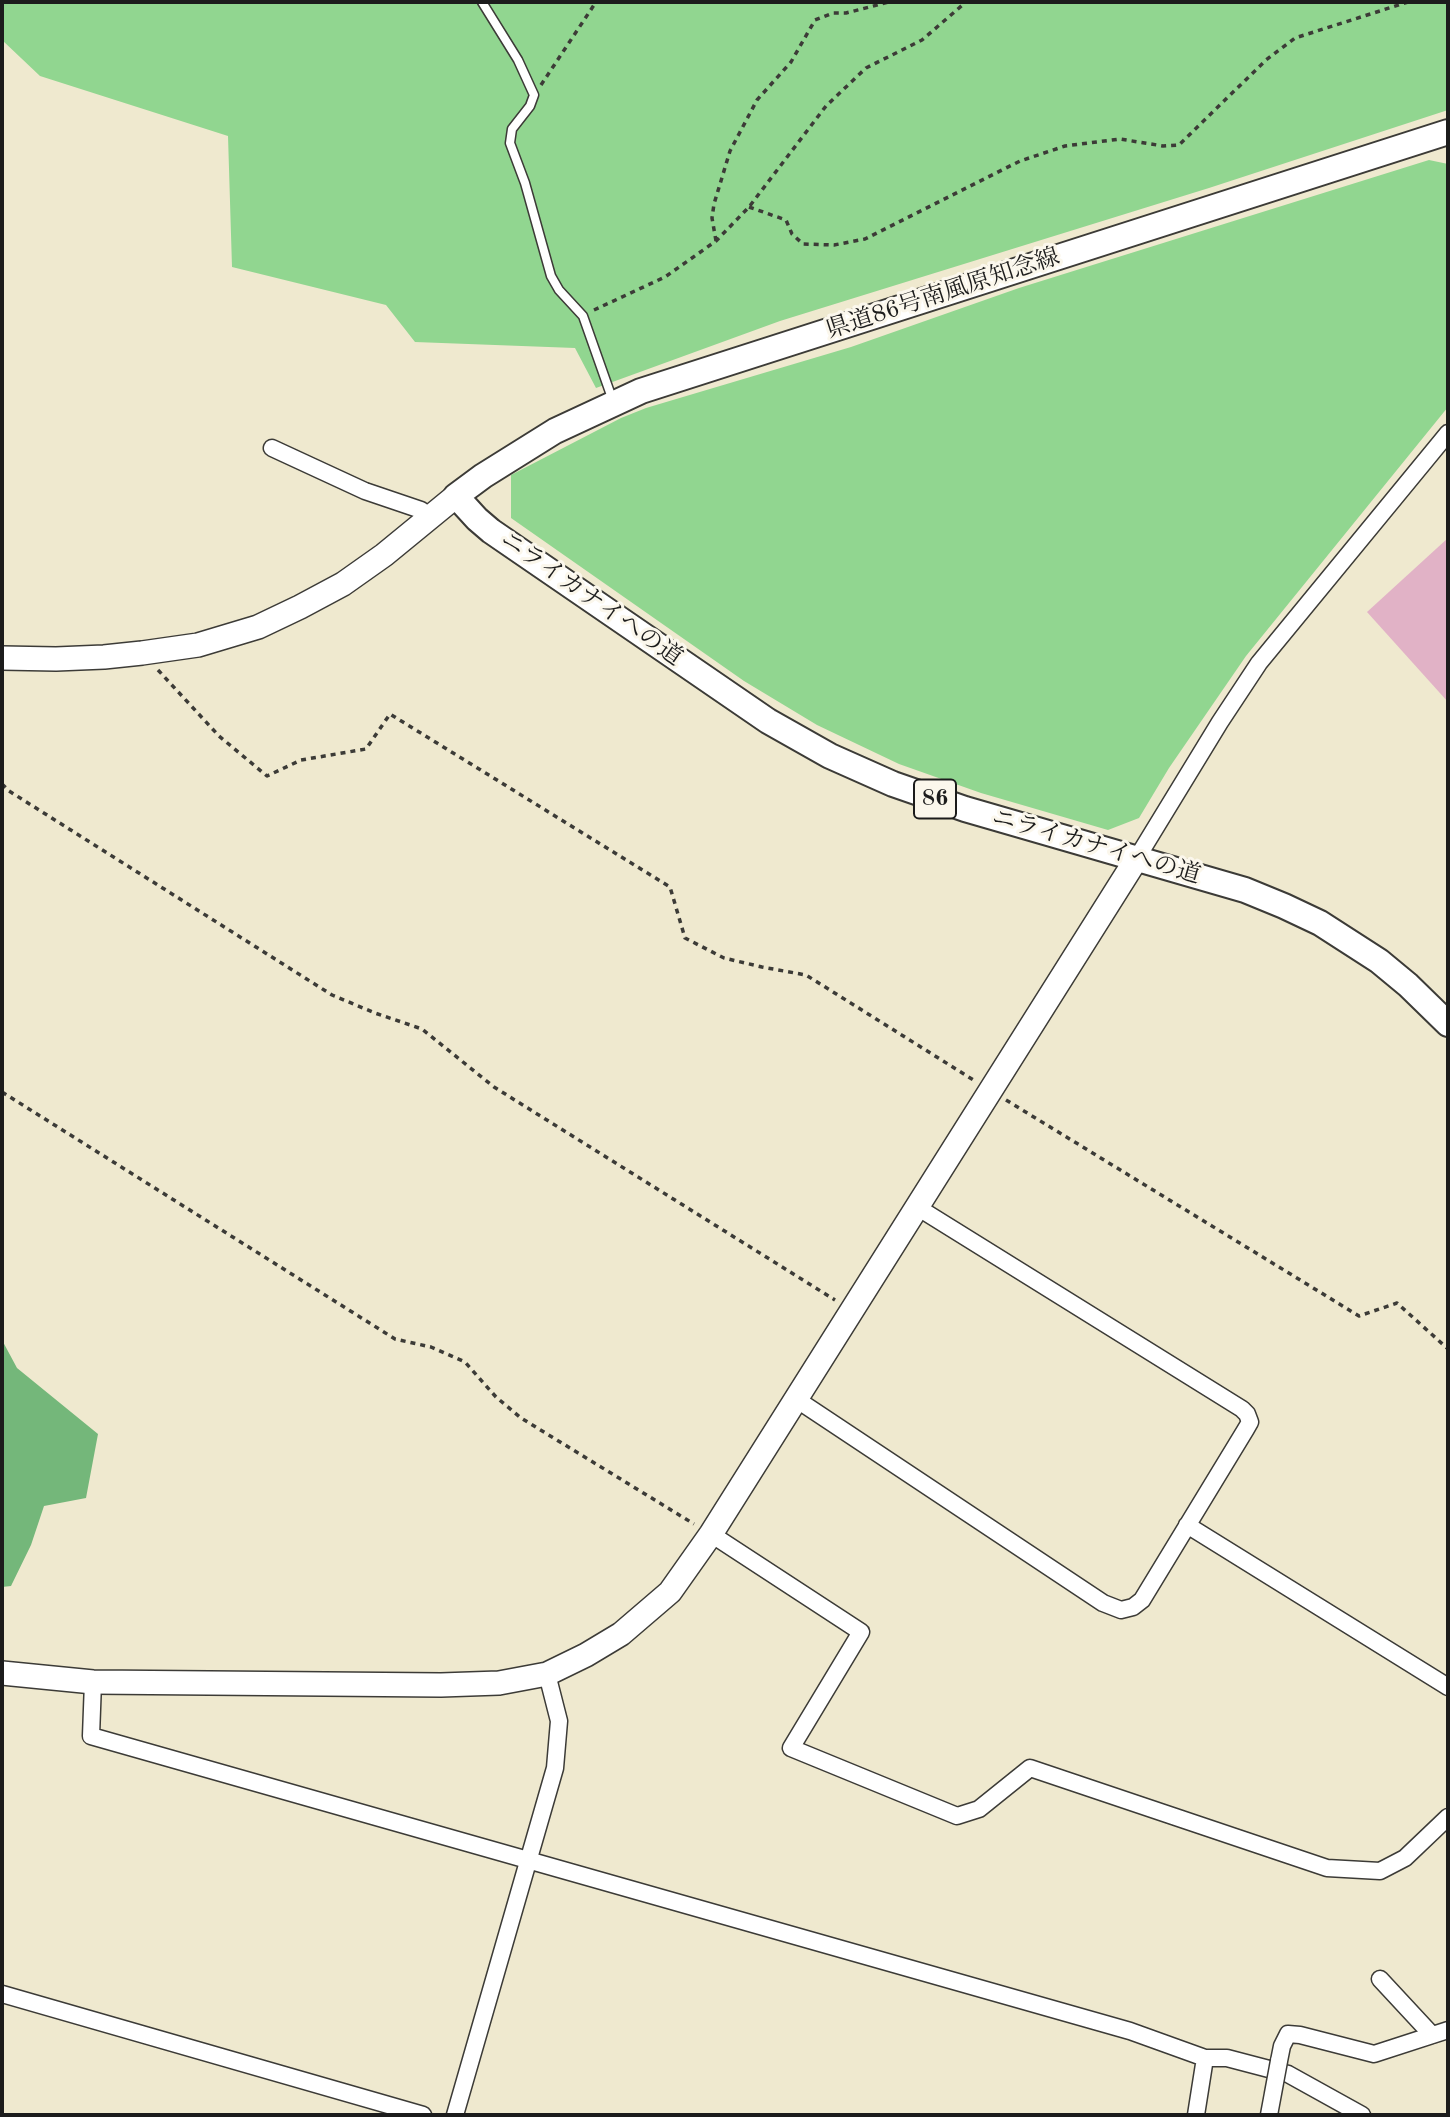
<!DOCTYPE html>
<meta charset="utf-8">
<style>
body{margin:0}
#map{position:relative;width:1450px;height:2117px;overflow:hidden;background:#efe9cf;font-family:"Old Standard TT",serif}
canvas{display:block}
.frame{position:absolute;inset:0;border:4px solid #1c1c1c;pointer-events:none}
</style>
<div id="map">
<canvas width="1450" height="2117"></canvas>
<div class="frame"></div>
</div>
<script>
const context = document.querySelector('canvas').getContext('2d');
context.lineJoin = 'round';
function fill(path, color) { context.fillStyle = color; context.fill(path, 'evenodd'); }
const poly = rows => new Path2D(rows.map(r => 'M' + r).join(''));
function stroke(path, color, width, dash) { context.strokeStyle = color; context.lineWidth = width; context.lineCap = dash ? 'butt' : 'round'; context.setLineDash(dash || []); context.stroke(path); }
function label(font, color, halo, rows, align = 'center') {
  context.font = font + ' "Old Standard TT","Noto Serif JP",serif'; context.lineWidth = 6; context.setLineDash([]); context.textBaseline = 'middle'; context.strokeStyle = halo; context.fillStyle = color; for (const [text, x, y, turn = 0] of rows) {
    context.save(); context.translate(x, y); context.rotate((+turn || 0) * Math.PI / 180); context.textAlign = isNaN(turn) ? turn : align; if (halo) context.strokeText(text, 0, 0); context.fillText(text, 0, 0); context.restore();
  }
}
fill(poly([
 [2,2,1448,2,1448,110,1209,188,780,321,596,388,575,348,415,342,386,305,232,267,228,136,40,76,2,40],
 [1429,160,1448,164,1448,407,1246,656,1169,768,1139,818,1108,830,981,793,899,764,817,725,744,681,511,518,511,475,621,418,646,408,851,347,1019,288]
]), '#91d690');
fill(poly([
 [2,1340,17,1368,98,1434,86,1498,44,1506,31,1545,11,1586,2,1587]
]), '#74b77a');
fill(poly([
 [1448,538,1448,702,1367,612]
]), '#e1b2c6');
const lane = poly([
 [482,2,518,60,534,95,530,106,512,129,510,143,525,183,551,276,559,290,583,316,613,401]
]);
const street = poly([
 [272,448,365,491,421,510,430,518],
 [1137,858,1220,722,1259,663,1448,433],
 [796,1399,1103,1603,1121,1610,1133,1607,1142,1600,1246,1429,1250,1422,1247,1414,1242,1409,917,1207],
 [1187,1525,1448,1687],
 [711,1534,861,1632,791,1748,957,1816,979,1809,1030,1768,1327,1868,1380,1871,1405,1858,1448,1817],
 [93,1682,91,1736,1130,2031,1205,2058,1227,2058,1288,2074,1362,2115],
 [1380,1979,1432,2035],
 [2,1994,423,2115],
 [1279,2061,1282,2046,1288,2034,1300,2035,1374,2054,1448,2030],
 [455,2115,555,1768,559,1721,547,1674],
 [1196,2115,1205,2058]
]);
const secondary = poly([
 [2,658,56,659,104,657,142,653,198,645,258,627,300,607,343,584,384,555,456,496],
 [2,1673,93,1682,441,1685,499,1683,547,1674,586,1655,621,1634,670,1592,711,1534,1137,858]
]);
const primary = poly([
 [1448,132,641,391,555,431,483,476,456,496,477,519,491,531,768,721,830,756,893,784,965,809,1245,890,1284,906,1320,923,1379,961,1408,985,1448,1024]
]);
stroke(lane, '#3c3b37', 11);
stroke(street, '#3c3b37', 19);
stroke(secondary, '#3c3b37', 26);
stroke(primary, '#3c3b37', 28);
stroke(poly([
 [541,85,596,2],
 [749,207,786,220,792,234,803,244,834,245,865,239,1020,161,1065,146,1120,139,1163,146,1179,145,1266,60,1295,38,1408,2],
 [716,241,712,218,714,204,730,151,757,100,791,62,815,20,833,13,846,13,889,2],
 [594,310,665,277,716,241,749,207,826,106,866,68,922,40,966,2],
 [158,670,219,736,267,776,301,760,366,749,390,714,670,887,685,938,724,958,762,967,806,975,975,1081],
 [2,784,9,791,332,995,375,1013,422,1029,494,1087,835,1300],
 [2,1092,395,1339,431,1347,465,1362,496,1397,521,1418,694,1524],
 [1006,1100,1359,1316,1397,1303,1448,1349]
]), '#3c3b37', 3.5, [5, 5]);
stroke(lane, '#fff', 8);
stroke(street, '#fff', 16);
stroke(secondary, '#fff', 23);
stroke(primary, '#fff', 24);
const streetBridge = poly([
 [1269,2115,1279,2061]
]);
stroke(streetBridge, '#3c3b37', 19, []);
stroke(streetBridge, '#fff', 16);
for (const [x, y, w] of [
 [935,799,42]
]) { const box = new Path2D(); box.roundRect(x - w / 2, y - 19.5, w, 39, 5); context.fillStyle = '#fbf7ec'; context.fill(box); stroke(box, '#1c1c1c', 2); }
label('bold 23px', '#1c1c1c', null, [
 ["86",935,799]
]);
label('24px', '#1c1c1c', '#fbf7ec', [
 ["県道86号南風原知念線",943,294,-18],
 ["ニライカナイへの道",591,599,35],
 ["ニライカナイへの道",1096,847,16]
]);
</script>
